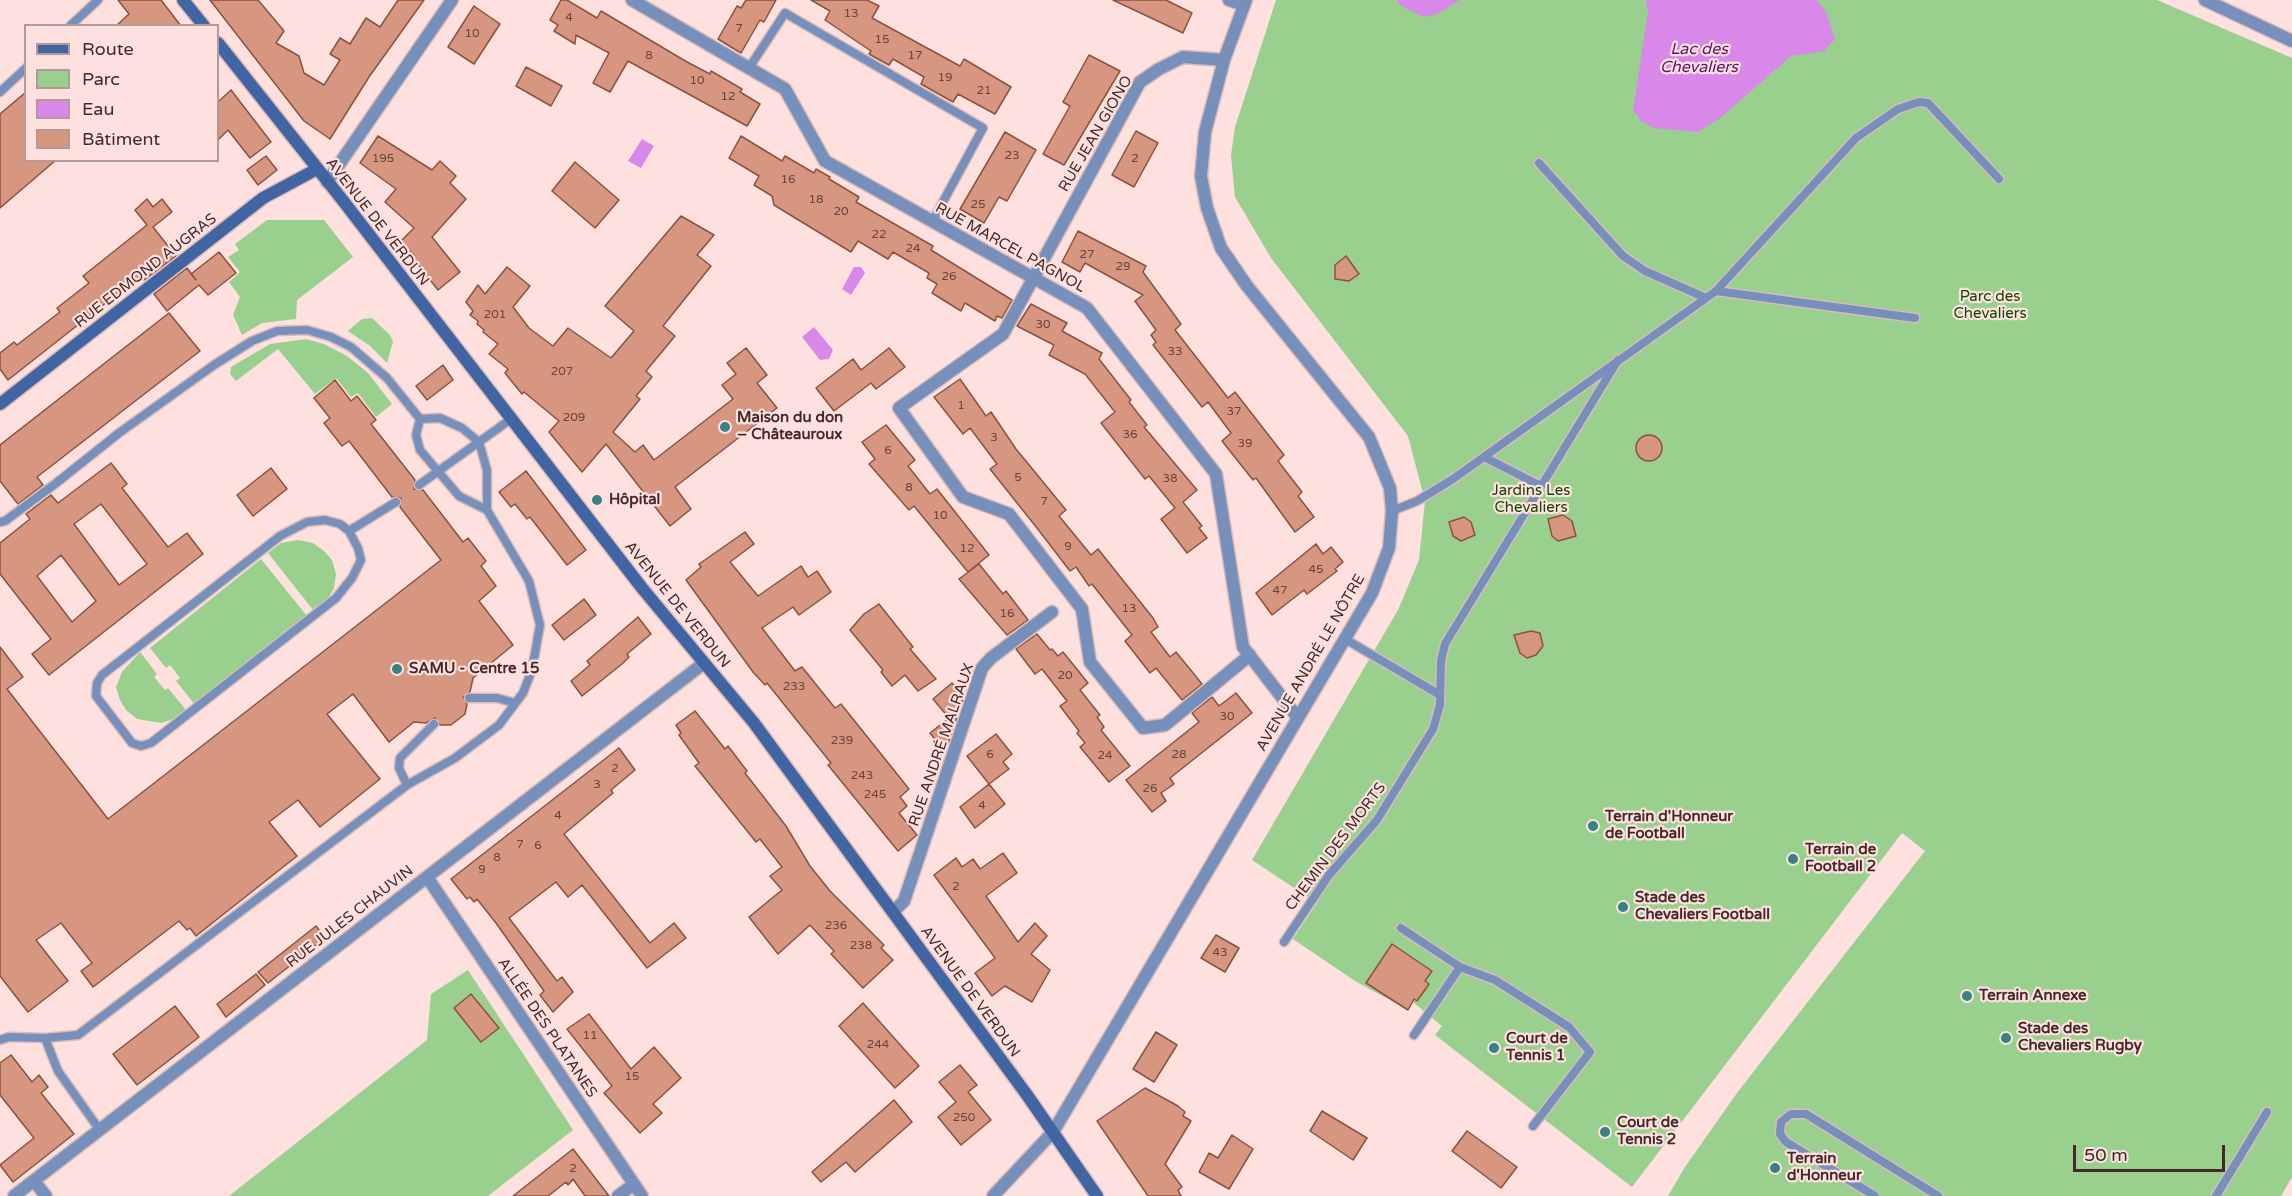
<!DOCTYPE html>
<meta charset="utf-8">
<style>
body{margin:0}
#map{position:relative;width:2292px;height:1196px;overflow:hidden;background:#fee0df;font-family:"Varela Round",sans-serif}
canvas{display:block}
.legend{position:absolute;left:24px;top:24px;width:195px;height:138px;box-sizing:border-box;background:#fee0df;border:2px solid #b49796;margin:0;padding:8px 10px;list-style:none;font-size:18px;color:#442928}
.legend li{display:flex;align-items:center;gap:12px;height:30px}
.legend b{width:30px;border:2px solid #b49796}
.scale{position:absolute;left:2073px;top:1145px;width:152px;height:27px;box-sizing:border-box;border:3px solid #442928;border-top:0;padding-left:8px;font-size:18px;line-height:21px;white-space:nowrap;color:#442928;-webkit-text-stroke:4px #fee0df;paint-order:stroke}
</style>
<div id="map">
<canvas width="2292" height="1196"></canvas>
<ul class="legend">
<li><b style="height:8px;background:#4065a2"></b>Route</li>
<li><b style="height:16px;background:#99d08e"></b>Parc</li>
<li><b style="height:16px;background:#d888e9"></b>Eau</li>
<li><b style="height:16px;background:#d69680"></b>Bâtiment</li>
</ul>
<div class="scale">50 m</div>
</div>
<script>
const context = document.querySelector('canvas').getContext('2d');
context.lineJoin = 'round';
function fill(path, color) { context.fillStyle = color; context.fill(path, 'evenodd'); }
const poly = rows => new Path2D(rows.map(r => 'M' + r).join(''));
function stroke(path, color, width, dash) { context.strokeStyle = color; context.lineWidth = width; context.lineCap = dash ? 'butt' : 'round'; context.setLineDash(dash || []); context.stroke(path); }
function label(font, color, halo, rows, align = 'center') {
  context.font = font + ' "Varela Round",sans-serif'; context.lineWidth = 4.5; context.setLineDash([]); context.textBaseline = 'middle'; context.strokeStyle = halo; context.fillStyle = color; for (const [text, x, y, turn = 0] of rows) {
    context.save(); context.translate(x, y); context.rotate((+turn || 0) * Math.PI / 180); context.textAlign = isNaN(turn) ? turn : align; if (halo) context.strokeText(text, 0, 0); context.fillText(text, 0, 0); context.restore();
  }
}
fill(poly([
 [1276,0,2157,0,2292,58,2292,1177,2281,1196,1668,1196,1685,1167,1737,1093,1925,851,1902,833,1632,1187,1435,1035,1442,1026,1413,1002,1408,1010,1355,981,1293,939,1317,903,1252,860,1398,610,1419,560,1425,501,1408,436,1271,258,1235,197,1231,155,1235,127],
 [267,220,324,220,353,257,297,300,296,319,262,323,242,335,233,315,240,297,229,282,240,272,228,257,239,250,235,244],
 [372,318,390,335,393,342,387,363,370,346,348,331,362,319],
 [306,339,324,344,347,356,368,373,392,404,376,417,358,393,351,397,336,378,315,394,278,349,236,381,230,374,231,367,270,344],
 [298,540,313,543,324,551,332,560,336,574,334,588,328,599,313,610,268,553,281,543],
 [261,559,307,616,196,706,176,681,180,678,170,665,166,668,150,648],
 [140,652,157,674,154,677,165,690,168,688,186,710,174,719,161,723,137,719,126,710,120,700,116,687,122,672],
 [468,970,573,1130,488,1196,229,1196,427,1040,431,994]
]), '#99d08e');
fill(poly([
 [1397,0,1460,0,1437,14,1424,17,1401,6],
 [1646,0,1817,0,1827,14,1835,39,1824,51,1791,56,1719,119,1698,132,1653,128,1641,121,1633,110,1648,12],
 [642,139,654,146,641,168,628,161],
 [854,267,861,267,865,273,851,295,842,289],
 [814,327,833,350,829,359,820,360,802,337]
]), '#d888e9');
const building = poly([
 [118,0,161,0,181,26,116,26,129,14,118,0],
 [210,0,258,0,284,31,276,43,299,56,304,73,324,85,340,60,330,54,340,38,350,44,366,18,380,27,398,0,424,0,369,77,330,139,304,121,210,0],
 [561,0,567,0,597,18,601,11,687,62,710,74,711,71,742,89,740,92,760,104,747,126,628,61,610,92,593,83,609,53,576,35,575,44,554,31,558,25,550,20,561,0],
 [746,0,776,0,764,22,760,20,741,53,718,39,737,6,741,8,746,0],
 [811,0,867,0,879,6,872,18,960,66,964,59,1011,87,995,114,958,94,953,102,921,84,924,77,893,59,889,65,869,54,871,51,825,20,830,11,811,0],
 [1113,0,1166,0,1192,13,1183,33,1113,0],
 [474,6,500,24,474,64,448,47,474,6],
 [1089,55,1120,71,1064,165,1043,154,1070,106,1063,102,1089,55],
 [526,67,562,86,551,106,516,86,526,67],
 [231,90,271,142,250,158,228,130,218,140,218,102,231,90],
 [26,92,26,160,56,160,0,208,0,114,26,92],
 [1136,131,1158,143,1134,187,1112,175,1136,131],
 [1005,132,1036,150,1007,201,999,197,984,223,960,209,1005,132],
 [378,136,432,170,440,161,456,176,450,183,466,199,432,237,460,272,438,290,412,257,414,255,400,242,414,228,385,202,396,189,360,163,378,136],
 [741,136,782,161,785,156,814,173,816,169,830,177,829,179,859,197,856,202,933,246,931,250,1012,300,1002,318,997,316,995,321,965,303,961,311,932,293,937,284,927,278,929,273,893,252,888,259,858,241,851,252,774,205,772,196,754,185,759,176,729,158,741,136],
 [266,156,277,170,258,185,247,170,266,156],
 [575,162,619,200,595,228,552,191,575,162],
 [147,199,153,207,162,199,172,212,153,227,176,256,144,280,141,277,126,287,8,380,0,369,0,353,14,342,17,345,60,312,57,308,89,283,83,276,147,225,135,210,147,199],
 [681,216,714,235,697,255,711,266,663,326,675,336,646,371,652,377,636,396,640,399,613,432,635,452,643,445,654,460,733,399,722,385,736,374,727,363,746,348,767,375,757,383,777,408,675,487,691,509,670,526,606,444,582,472,549,432,559,421,524,392,522,394,505,373,508,369,489,354,498,344,483,332,484,330,477,324,478,321,470,315,473,311,466,302,478,285,485,294,507,267,530,286,513,307,529,328,553,346,568,328,611,358,634,331,605,306,681,216],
 [1078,231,1146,266,1143,272,1181,324,1175,330,1228,398,1235,392,1284,455,1278,461,1302,492,1298,496,1314,517,1295,532,1256,478,1253,480,1222,441,1231,433,1208,402,1202,407,1153,345,1156,342,1151,335,1156,330,1135,301,1143,295,1085,263,1080,272,1062,262,1078,231],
 [219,252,236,273,208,295,199,285,167,311,154,294,187,268,196,280,191,274,219,252],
 [1346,256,1359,274,1349,281,1335,279,1335,265,1346,256],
 [1031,304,1067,323,1062,331,1102,353,1099,359,1131,400,1129,402,1147,425,1144,427,1197,490,1183,502,1202,526,1199,528,1207,538,1187,553,1161,519,1175,508,1149,476,1145,479,1101,423,1115,412,1085,374,1049,355,1054,345,1017,326,1031,304],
 [169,313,200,351,37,477,43,485,18,504,0,481,0,445,169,313],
 [889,348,905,367,876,389,871,383,834,411,816,388,853,359,861,370,889,348],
 [443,365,453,380,427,400,416,386,443,365],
 [960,379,986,416,991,412,1016,449,1066,510,1059,516,1091,555,1098,549,1153,618,1158,627,1151,632,1170,657,1176,652,1202,684,1182,700,1156,668,1150,673,1125,641,1132,635,1092,584,1089,586,1076,567,1070,571,1037,528,990,469,997,464,970,428,963,434,934,397,960,379],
 [335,380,351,401,357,396,376,420,371,424,415,480,414,489,423,490,463,542,468,538,486,561,481,566,496,586,479,601,513,645,473,678,470,692,463,697,467,704,465,714,451,725,440,725,435,718,426,723,414,722,389,742,353,694,327,714,380,779,320,827,298,800,269,822,297,856,196,936,190,928,187,930,179,921,93,987,81,971,92,963,61,923,36,940,68,981,28,1012,0,976,0,647,23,677,7,689,108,819,441,560,400,507,401,498,392,497,349,441,342,446,324,423,330,418,314,398,335,380],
 [886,425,915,460,908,466,930,494,937,489,989,555,968,572,914,506,909,510,869,464,875,459,862,442,886,425],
 '1636 448a13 13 0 1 1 26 0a13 13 0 1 1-26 0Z',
 [111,463,127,484,122,488,168,547,187,533,203,554,49,675,32,654,51,639,0,574,0,543,30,519,26,514,51,495,58,503,111,463],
 [101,504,147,564,119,585,74,524,101,504],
 [61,555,96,601,72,622,37,576,61,555],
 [271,468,287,489,253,516,237,495,271,468],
 [526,471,586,550,567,565,530,517,527,519,515,504,511,507,499,492,526,471],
 [1563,515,1572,521,1576,536,1558,541,1552,536,1548,519,1563,515],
 [1464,517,1471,522,1475,535,1461,541,1453,536,1449,522,1464,517],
 [745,532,754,544,730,562,758,596,801,566,808,577,817,571,831,592,799,615,793,607,762,628,795,671,802,667,835,708,841,704,909,789,900,797,907,806,899,813,917,835,898,851,828,765,831,763,767,683,765,685,753,672,686,580,701,567,699,564,745,532],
 [1316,544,1323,554,1331,547,1343,562,1335,569,1337,571,1307,594,1304,590,1272,615,1256,593,1316,544],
 [979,564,1003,594,1006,591,1028,620,1007,635,959,579,979,564],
 [584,599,596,615,564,640,552,625,584,599],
 [879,604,913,647,910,649,936,679,918,691,905,675,892,686,881,672,883,670,850,630,864,614,879,604],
 [638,617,651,634,627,654,629,657,622,664,582,696,571,681,590,665,587,661,638,617],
 [1531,631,1540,633,1543,646,1536,655,1527,658,1520,653,1514,635,1531,631],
 [1037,634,1050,650,1052,649,1058,656,1063,652,1088,683,1080,690,1100,715,1097,717,1104,727,1101,730,1130,766,1109,782,1080,747,1085,743,1077,733,1079,731,1060,706,1067,701,1042,669,1035,674,1016,649,1037,634],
 [952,683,964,697,947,747,943,750,930,733,949,718,933,699,952,683],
 [1236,693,1252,713,1170,778,1174,784,1161,793,1166,801,1152,812,1126,780,1199,722,1192,713,1212,697,1219,706,1236,693],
 [695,711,725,749,728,746,747,771,745,773,786,826,810,866,830,891,884,945,881,948,893,960,863,988,831,954,834,951,810,925,778,954,749,917,782,890,770,876,782,867,760,839,756,842,695,766,699,763,679,735,681,733,676,725,695,711],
 [996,734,1012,754,1003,762,1009,769,989,784,967,756,996,734],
 [619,748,635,770,611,790,613,793,564,834,650,943,674,923,686,938,647,968,582,885,568,897,556,882,509,918,557,981,562,977,573,992,553,1012,540,995,544,991,496,923,477,899,474,902,470,897,467,899,451,879,619,748],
 [989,784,1005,804,975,828,960,807,989,784],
 [1003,853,1017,873,986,896,1018,942,1035,923,1047,936,1031,954,1050,970,1032,1002,1005,986,992,996,975,973,995,958,934,875,956,858,962,867,973,859,980,869,1003,853],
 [316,926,325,938,268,983,258,972,316,926],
 [1216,935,1239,948,1225,972,1201,958,1216,935],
 [1392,944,1432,971,1425,981,1429,984,1417,1001,1414,999,1408,1010,1366,983,1392,944],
 [256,974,265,985,226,1017,217,1004,256,974],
 [471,994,499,1028,481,1042,454,1008,471,994],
 [863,1003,919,1066,895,1088,839,1026,863,1003],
 [175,1006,199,1037,137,1085,113,1054,175,1006],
 [589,1014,631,1069,654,1047,681,1078,653,1104,662,1113,640,1133,604,1093,612,1086,567,1029,589,1014],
 [1156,1032,1177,1045,1154,1082,1133,1069,1156,1032],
 [11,1055,32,1082,39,1075,48,1087,41,1093,74,1134,13,1182,0,1165,34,1138,0,1095,0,1063,11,1055],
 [960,1065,977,1085,968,1092,991,1120,961,1145,938,1117,956,1102,939,1082,960,1065],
 [1145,1088,1178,1106,1185,1112,1183,1116,1191,1121,1165,1164,1182,1187,1178,1190,1181,1196,1148,1196,1097,1121,1145,1088],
 [894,1100,912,1122,855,1172,846,1162,821,1182,812,1172,894,1100],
 [1322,1111,1367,1138,1353,1160,1310,1131,1322,1111],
 [1467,1131,1517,1167,1501,1188,1452,1151,1467,1131],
 [1232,1135,1253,1149,1229,1189,1199,1172,1209,1153,1218,1158,1232,1135],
 [573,1149,609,1196,585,1196,573,1179,568,1185,566,1182,548,1196,513,1196,573,1149]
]);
fill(building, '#d69680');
stroke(building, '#8c523e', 1.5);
const service = poly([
 [70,26,98,0],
 [749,68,785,13,983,128,932,222],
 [0,92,26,68],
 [1539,163,1623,256,1645,271,1706,298],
 [1716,291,1915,318],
 [440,418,462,428,479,442,487,470,487,510,459,496,420,450,416,435,420,419,440,418],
 [1484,457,1541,486],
 [419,485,511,419],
 [1392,511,1417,501,1453,479,1716,291,1856,138,1898,109,1919,102,1928,103,1999,179],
 [325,520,340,524,349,531,358,548,361,560,352,578,336,598,151,743,141,746,132,743,96,696,97,683,102,675,280,536,307,522,325,520],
 [0,522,5,521,55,484,119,433,214,365,252,341,277,331,307,330,331,337,351,347,387,378,420,419],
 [349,531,396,502],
 [1345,639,1440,695],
 [469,698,497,698,515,703],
 [407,785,399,768,400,758,434,724],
 [1401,928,1460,967,1414,1035],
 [1284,942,1329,875,1377,820,1433,729,1440,705,1441,661,1445,644,1618,360],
 [1460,967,1495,980,1569,1027,1590,1052,1533,1126],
 [45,1038,58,1071,99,1129],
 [0,1040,9,1037,45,1038,78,1035,407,785,455,758,499,725,523,693,532,670,540,625,529,581,487,510],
 [1875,1196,1786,1142,1780,1134,1781,1122,1791,1114,1806,1114,1938,1196],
 [2216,1196,2267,1112]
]);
const minor = poly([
 [632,0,785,89,825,161,1087,308,1216,474,1243,647,1298,718],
 [1229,0,1244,5],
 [1224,60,1183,57,1159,69,1140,82,1003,334,899,408,963,497,1009,514,1082,609,1090,662,1143,728,1165,725,1250,655],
 [327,182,452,0],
 [427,877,642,1196],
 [893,912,904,901,982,668,991,658,1052,612],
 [34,1181,46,1196],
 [14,1196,704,663],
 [618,1196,634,1184],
 [993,1196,1053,1132,1372,593,1389,548,1392,511,1390,488,1369,437,1247,286,1221,248,1207,208,1201,176,1205,132,1224,60,1246,0]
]);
const tertiary = poly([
 [2205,0,2292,41]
]);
const secondary = poly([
 [183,0,204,26],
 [218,43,344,202,642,588,754,723,1027,1095,1097,1196],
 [0,404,263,198,317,169]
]);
stroke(service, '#d9bbba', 11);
stroke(minor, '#d9bbba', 15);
stroke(tertiary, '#d9bbba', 15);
stroke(secondary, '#d9bbba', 15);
stroke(service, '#7690bb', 8);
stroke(minor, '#7690bb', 12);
stroke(tertiary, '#7690bb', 12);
stroke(secondary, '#4065a2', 12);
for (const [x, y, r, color] of [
 [725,427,6,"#388185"],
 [597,500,6,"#388185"],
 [397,669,6,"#388185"],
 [1593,826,6,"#388185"],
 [1793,859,6,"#388185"],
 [1623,907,6,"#388185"],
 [1967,996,6,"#388185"],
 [2006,1038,6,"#388185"],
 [1494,1048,6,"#388185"],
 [1605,1132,6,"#388185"],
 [1775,1168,6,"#388185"]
]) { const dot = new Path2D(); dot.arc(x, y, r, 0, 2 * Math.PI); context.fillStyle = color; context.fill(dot); stroke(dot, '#fee0df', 2); }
label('12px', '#68443e', null, [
 ["13",851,14],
 ["4",569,18],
 ["7",739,29],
 ["10",472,34],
 ["15",882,40],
 ["8",649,56],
 ["17",915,56],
 ["19",945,78],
 ["10",697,81],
 ["21",984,91],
 ["12",728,97],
 ["23",1012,156],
 ["195",383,159],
 ["2",1135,159],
 ["16",788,180],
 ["18",816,200],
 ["25",978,205],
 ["20",841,212],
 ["22",879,235],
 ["24",913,249],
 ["27",1087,255],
 ["29",1123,267],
 ["26",949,277],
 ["201",495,315],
 ["30",1043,325],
 ["33",1175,352],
 ["207",562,372],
 ["1",961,406],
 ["37",1234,412],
 ["209",574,418],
 ["36",1130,435],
 ["3",994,438],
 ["39",1245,444],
 ["6",888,451],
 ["5",1018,478],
 ["38",1170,479],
 ["8",909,488],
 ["7",1044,502],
 ["10",940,516],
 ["9",1068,547],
 ["12",967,549],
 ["45",1316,570],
 ["47",1280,591],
 ["13",1129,609],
 ["16",1007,614],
 ["20",1065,676],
 ["233",794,687],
 ["30",1227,717],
 ["239",842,741],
 ["6",990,755],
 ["28",1179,755],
 ["24",1105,756],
 ["2",615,769],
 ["243",862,776],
 ["3",597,785],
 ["26",1150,789],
 ["245",875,795],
 ["4",982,806],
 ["4",558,816],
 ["7",520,845],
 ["6",538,846],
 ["8",497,858],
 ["9",482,870],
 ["2",956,887],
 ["236",836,926],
 ["238",861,946],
 ["43",1220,953],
 ["11",590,1036],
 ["244",878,1045],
 ["15",632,1077],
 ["250",964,1118],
 ["2",573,1169]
]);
label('15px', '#442928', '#fee0df', [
 ["RUE JEAN GIONO",1096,134,-60],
 ["AVENUE DE VERDUN",377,222,52],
 ["RUE MARCEL PAGNOL",1010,248,29],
 ["RUE EDMOND AUGRAS",146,271,-38],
 ["AVENUE DE VERDUN",677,605,51],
 ["AVENUE ANDRÉ LE NÔTRE",1311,663,-60],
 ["RUE ANDRÉ MALRAUX",942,745,-71],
 ["CHEMIN DES MORTS",1336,847,-53],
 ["RUE JULES CHAUVIN",350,917,-38],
 ["AVENUE DE VERDUN",970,992,54],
 ["ALLÉE DES PLATANES",547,1028,56]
]);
label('15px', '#0f4700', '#fee0df', [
 ["Parc des",1990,297],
 ["Chevaliers",1990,314],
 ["Jardins Les",1531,491],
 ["Chevaliers",1531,508]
]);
label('bold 15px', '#442928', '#fee0df', [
 ["Maison du don",737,418],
 ["– Châteauroux",737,435],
 ["Hôpital",609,500],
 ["SAMU - Centre 15",409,669],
 ["Terrain d'Honneur",1605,817],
 ["de Football",1605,834],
 ["Terrain de",1805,850],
 ["Football 2",1805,867],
 ["Stade des",1635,898],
 ["Chevaliers Football",1635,915],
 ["Terrain Annexe",1979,996],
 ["Stade des",2018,1029],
 ["Chevaliers Rugby",2018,1046],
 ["Court de",1506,1039],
 ["Tennis 1",1506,1056],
 ["Court de",1617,1123],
 ["Tennis 2",1617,1140],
 ["Terrain",1787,1159],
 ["d'Honneur",1787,1176]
], 'left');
label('italic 16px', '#5d146c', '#fee0df', [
 ["Lac des",1699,50],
 ["Chevaliers",1699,68]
]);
</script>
